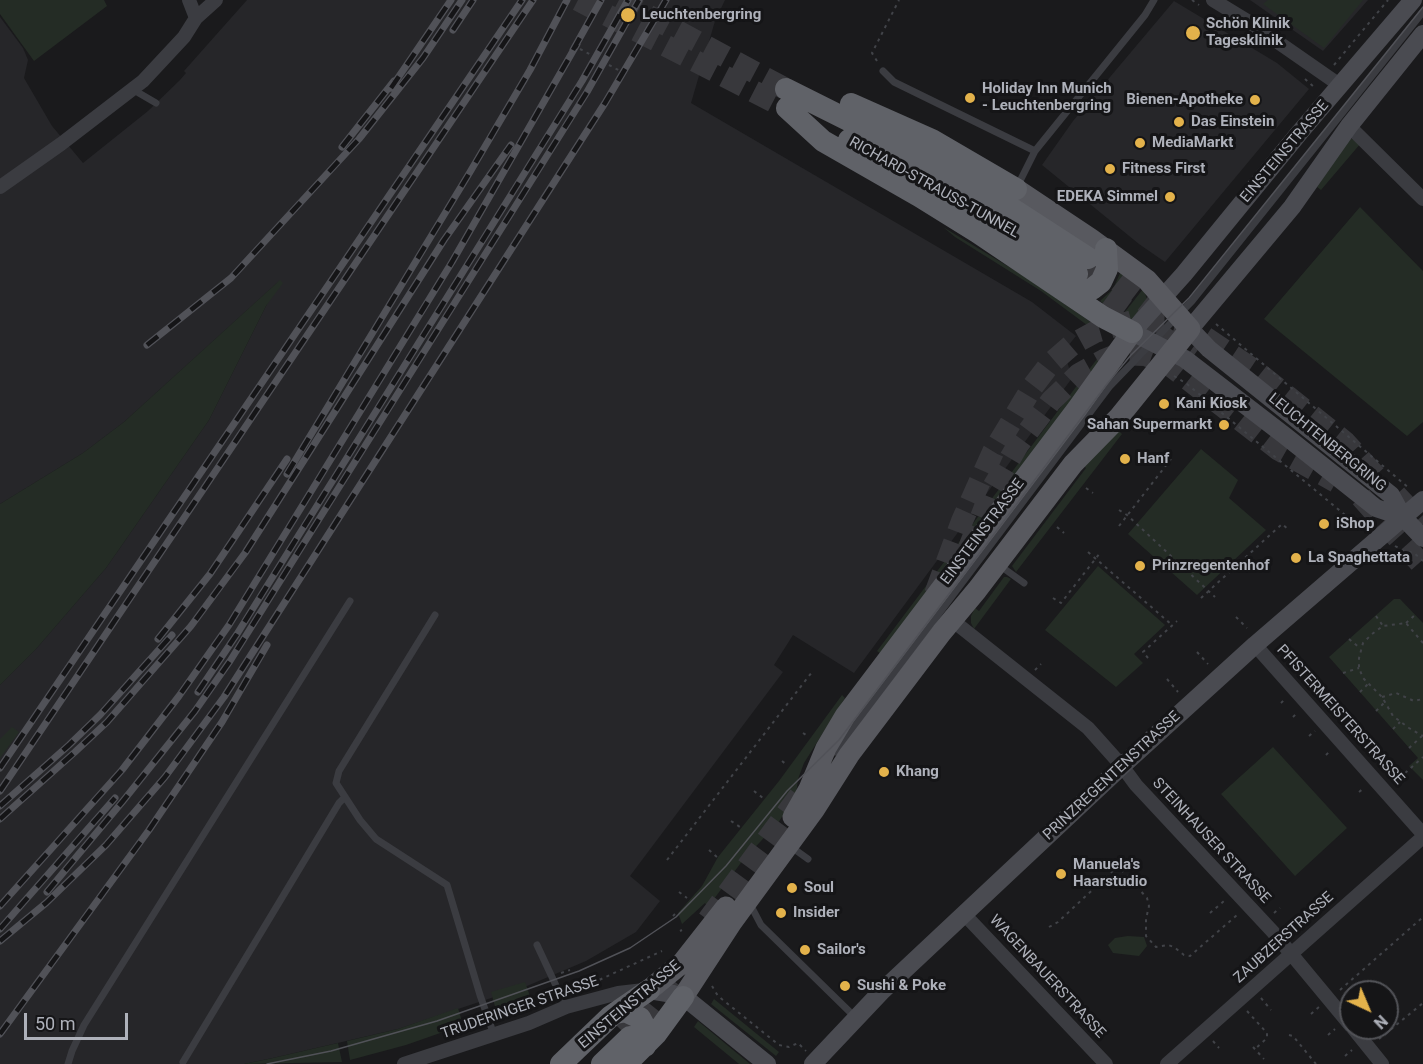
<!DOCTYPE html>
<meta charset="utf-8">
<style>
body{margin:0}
#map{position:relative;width:1423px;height:1064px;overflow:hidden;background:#1a1a1c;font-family:Roboto,sans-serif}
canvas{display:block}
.north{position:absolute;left:1339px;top:980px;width:60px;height:60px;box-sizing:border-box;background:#151517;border:2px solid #525358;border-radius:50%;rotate:136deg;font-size:16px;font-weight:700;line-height:24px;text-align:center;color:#aeb1ba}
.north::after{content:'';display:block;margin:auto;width:21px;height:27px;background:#e3b24b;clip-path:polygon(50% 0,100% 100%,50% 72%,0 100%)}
.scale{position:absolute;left:24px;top:1013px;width:104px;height:27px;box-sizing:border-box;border:3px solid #aeb1ba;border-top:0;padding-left:8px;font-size:18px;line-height:21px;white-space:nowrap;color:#aeb1ba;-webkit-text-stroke:4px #151517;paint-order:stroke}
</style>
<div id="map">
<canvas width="1423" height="1064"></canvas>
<div class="north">N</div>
<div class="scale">50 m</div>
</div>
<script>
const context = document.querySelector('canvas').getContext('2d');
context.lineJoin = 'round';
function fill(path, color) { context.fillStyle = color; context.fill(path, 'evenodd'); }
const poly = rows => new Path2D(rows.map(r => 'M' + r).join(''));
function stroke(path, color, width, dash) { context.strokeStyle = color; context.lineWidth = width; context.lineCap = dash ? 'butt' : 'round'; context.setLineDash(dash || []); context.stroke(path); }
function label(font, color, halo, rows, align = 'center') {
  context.font = font + ' Roboto,sans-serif'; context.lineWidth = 6; context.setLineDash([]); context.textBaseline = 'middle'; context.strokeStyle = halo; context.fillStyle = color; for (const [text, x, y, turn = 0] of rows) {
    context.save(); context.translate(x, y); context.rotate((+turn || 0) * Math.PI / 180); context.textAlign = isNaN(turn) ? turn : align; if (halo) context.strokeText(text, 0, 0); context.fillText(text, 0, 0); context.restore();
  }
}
fill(poly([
 [247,0,725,0,715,21,691,103,1032,302,1076,336,1064,351,1069,368,1075,374,854,673,793,635,774,665,783,672,630,876,660,901,636,932,586,961,527,986,398,1029,273,1058,244,1064,0,1064,0,685,36,649,106,568,209,420,278,282,124,422,83,453,0,504,0,17,23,48,28,60,24,78,52,126,83,163,148,111,180,80,186,73,184,71],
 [1250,0,1368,0,1323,51],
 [1174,1,1277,63,1309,89,1165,262,1139,244,1042,165,1073,121]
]), '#262629');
fill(poly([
 [0,0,104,0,107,6,34,61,0,14],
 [1268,0,1363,0,1324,48,1263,4],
 [1348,139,1352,139,1361,143,1321,190,1317,187],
 [1360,207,1423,271,1423,422,1407,436,1264,319],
 [943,227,1024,276,1098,327,1095,331,1041,291,955,237],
 [1121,271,1134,279,1111,310,1100,301,1113,289],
 [280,280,283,283,266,306,209,420,106,568,36,649,0,685,0,504,83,453,124,422],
 [1143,289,1148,301,1131,321,1121,317],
 [1100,355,1104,357,881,654,877,651],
 [1117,429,1122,434,1016,572,1012,566,1086,468,1083,465],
 [1201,449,1238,480,1229,498,1266,530,1197,595,1128,534],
 [1098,566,1165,625,1134,654,1143,663,1116,687,1045,630],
 [1004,577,1007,577,1011,579,974,629,971,623,971,616,975,608,979,611],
 [1394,599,1400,599,1423,623,1423,780,1409,766,1418,758,1329,657],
 [842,695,845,698,804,763,798,779,796,795,778,823,743,860,708,907,705,903,682,924,678,913,702,886,718,857,779,781],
 [12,727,19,732,0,758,0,739],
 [1273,747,1347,828,1295,876,1221,794],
 [1128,936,1144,937,1147,946,1139,956,1113,953,1108,945,1115,938],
 [525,982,531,999,496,1010,491,992],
 [714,999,779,1052,776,1056,711,1004],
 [458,1008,463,1025,406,1045,350,1060,347,1041,398,1029],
 [698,1021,750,1064,739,1064,694,1027],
 [338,1043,342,1062,244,1064,273,1058]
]), '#242c25');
stroke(poly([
 [578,0,776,103],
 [619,0,786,89],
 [1092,261,1170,321],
 [1081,277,1192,358],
 [1396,495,1423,524],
 [1361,497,1423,566],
 [969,548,992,489,1018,445,1051,401,1079,374,1104,360,1119,354,1145,355,1167,363,1279,450,1336,482],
 [935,594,962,521,993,452,1033,386,1050,364,1073,344,1095,332,1133,321,1167,322,1188,328,1203,336,1257,372,1345,442,1382,483],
 [708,920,800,795],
 [641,1025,697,955],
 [618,1027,644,1000]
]), '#38383c', 22, [22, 11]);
stroke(poly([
 [1192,0,1199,5],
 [580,49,593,56],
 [877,61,872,53,899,0],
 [609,65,622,72],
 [1334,65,1388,0],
 [1305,79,1314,87],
 [1216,324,1410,489],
 [1174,376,1187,384,1356,524,1366,529],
 [1086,488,1093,493],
 [1119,510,1127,515,1215,597],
 [1119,526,1171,459],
 [1057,527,1064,533],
 [1395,546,1404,551,1414,553,1423,561],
 [1311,549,1322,559],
 [1088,552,1172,625],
 [1053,598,1061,603,1100,553],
 [1201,598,1282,524,1289,530],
 [1376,616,1383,626],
 [1236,617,1247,628],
 [1406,623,1415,615],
 [1349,639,1360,648],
 [1423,643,1406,623,1383,626,1372,634,1363,643,1359,658,1359,668,1363,678,1382,697,1393,716,1409,728,1423,736],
 [1197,652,1208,664],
 [1148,658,1143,652,1177,621],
 [1035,670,1041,664],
 [1343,673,1359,668],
 [1167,679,1178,692],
 [1360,692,1368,684],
 [1321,697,1327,692],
 [1382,697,1396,693,1414,701,1423,699],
 [1281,703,1286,698],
 [1376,711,1385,702],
 [1337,716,1344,711],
 [1293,717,1298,712],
 [1393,729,1400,722],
 [803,733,809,737],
 [1354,735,1360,729],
 [1309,736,1315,731],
 [1409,748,1422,736],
 [1370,753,1376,747],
 [1326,755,1331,750],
 [782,761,787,765],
 [1387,772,1394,767],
 [1394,783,1423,757],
 [754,791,763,798],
 [1359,792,1364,788],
 [1170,804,1177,798],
 [731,821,740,827],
 [1187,822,1194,816],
 [1204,840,1211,834],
 [709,850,717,857],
 [1222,858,1229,852],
 [667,860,812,672],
 [1239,876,1245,871],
 [679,892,687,898],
 [1257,895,1263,889],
 [1210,913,1224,901],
 [1274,913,1280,908],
 [673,916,675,914],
 [1049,927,1058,922,1118,866,1147,898,1149,906,1146,919,1146,936,1156,947,1168,945,1174,947,1184,955,1190,956,1237,915],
 [680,931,682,930],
 [561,973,570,970],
 [586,986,662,951],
 [712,986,718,996,779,1045,789,1047,798,1043,806,1051],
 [1340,990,1423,917],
 [1261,998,1271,1010],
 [1247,1011,1267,1033,1267,1038,1255,1049],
 [1311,1014,1319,1007],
 [1289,1035,1293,1036,1316,1064],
 [1328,1035,1335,1029],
 [1379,1039,1423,1003],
 [1213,1041,1219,1048],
 [1253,1047,1264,1059],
 [1345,1056,1352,1050]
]), '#414348', 2, [3, 4.5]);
stroke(poly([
 [883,71,894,82,1035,151],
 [132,89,156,103],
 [1017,187,1035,151,1145,15,1154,0],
 [999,565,1024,583],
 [435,615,339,771,336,783,360,820,376,839,447,885,480,995,494,1035],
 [835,752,1110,386,1192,301,1423,12],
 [790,846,808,859],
 [750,904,761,925,856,1018],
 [537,945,566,1007],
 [183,1062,339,803,344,798],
 [68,1064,72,1051,84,1025,350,601]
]), '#3b3c41', 7);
stroke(poly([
 [189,0,196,18],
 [1213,0,1249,22,1341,86],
 [1349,126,1423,199],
 [0,187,61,144,143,81,184,37,196,18,216,0],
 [952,620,1088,728,1122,766,1136,785,1273,932,1351,1026],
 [1255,645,1423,834],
 [964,914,1106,1064],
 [1353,1028,1382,1064],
 [404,1064,529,1023,566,1007,618,993,644,990],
 [1167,1064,1423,837]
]), '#3b3c41', 14);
stroke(poly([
 [1423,34,1349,126,1292,207,1190,329,1209,349,1391,495,1403,517,1423,538],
 [1403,517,1376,508,1284,435,1185,359,1132,332,1184,274,1300,132,1413,0],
 [649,990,673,994,689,1001,767,1064],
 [813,1064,881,992,1122,766,1255,645,1423,500]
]), '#4a4b51', 18);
stroke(poly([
 [793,817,809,789,826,748,845,716,1077,409,1132,332],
 [649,990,682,963,726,907],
 [683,997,732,922,814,810,849,755,942,632,977,590,1073,464,1119,417,1190,329,1147,280,1091,239,1016,189]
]), '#58595f', 21);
stroke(poly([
 [786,89,950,171,997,199,1088,258],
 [851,104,932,140,1016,189],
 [787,108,823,141,919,196,977,232,1103,317,1132,332],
 [849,140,988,215,1077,274],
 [1072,295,1092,289,1101,282,1107,269,1106,249],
 [616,1013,625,1011,640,1018,647,1031,645,1046],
 [561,1064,611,1016,649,990],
 [602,1064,630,1037],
 [626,1064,656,1034,683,997]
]), '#606268', 22);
stroke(poly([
 [267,1064,331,1051,437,1021,579,971,630,948,676,917,726,866,787,791,839,740,1107,384,1131,355,1189,298,1423,7]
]), '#515258', 1.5);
const rail = poly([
 [453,30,473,0],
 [573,50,601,0],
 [391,88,451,0],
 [342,147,394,81],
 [147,345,231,278,359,139,423,58,462,0],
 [287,474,470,172,530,70,567,0],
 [158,639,210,574,287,459],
 [198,692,237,634,582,81,628,0],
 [0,768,522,0],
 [0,791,533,0],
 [0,806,69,745,100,715,172,635],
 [0,819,75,752,107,722,191,626,245,553,444,240,511,145],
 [47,892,123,801,195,711,230,661,587,92,639,0],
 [0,906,122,770,179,696,229,625,452,262,577,44],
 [0,929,115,798],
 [0,941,46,903,106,845,165,777,224,697,605,103,666,0],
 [0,1034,149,830,222,722,267,645]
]);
stroke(rail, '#515258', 7);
stroke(rail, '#151517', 4.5, [14]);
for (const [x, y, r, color] of [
 [628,15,8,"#e3b24b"],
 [1193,33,8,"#e3b24b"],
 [970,98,6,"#e3b24b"],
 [1255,100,6,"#e3b24b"],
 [1179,122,6,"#e3b24b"],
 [1140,143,6,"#e3b24b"],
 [1110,169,6,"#e3b24b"],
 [1170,197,6,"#e3b24b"],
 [1164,404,6,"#e3b24b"],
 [1224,425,6,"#e3b24b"],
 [1125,459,6,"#e3b24b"],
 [1324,524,6,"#e3b24b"],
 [1296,558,6,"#e3b24b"],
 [1140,566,6,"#e3b24b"],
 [884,772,6,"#e3b24b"],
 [1061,874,6,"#e3b24b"],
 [792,888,6,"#e3b24b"],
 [781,913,6,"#e3b24b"],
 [805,950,6,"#e3b24b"],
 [845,986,6,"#e3b24b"]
]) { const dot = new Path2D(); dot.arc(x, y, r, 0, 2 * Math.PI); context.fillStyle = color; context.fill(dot); stroke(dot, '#151517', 2); }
label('bold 15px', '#aeb1ba', '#151517', [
 ["Leuchtenbergring",642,15],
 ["Schön Klinik",1206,24],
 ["Tagesklinik",1206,41],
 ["Holiday Inn Munich",982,89],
 ["- Leuchtenbergring",982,106],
 ["Bienen-Apotheke",1243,100,"right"],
 ["Das Einstein",1191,122],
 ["MediaMarkt",1152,143],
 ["Fitness First",1122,169],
 ["EDEKA Simmel",1158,197,"right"],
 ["Kani Kiosk",1176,404],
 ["Sahan Supermarkt",1212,425,"right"],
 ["Hanf",1137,459],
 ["iShop",1336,524],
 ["La Spaghettata",1308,558],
 ["Prinzregentenhof",1152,566],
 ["Khang",896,772],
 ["Manuela's",1073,865],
 ["Haarstudio",1073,882],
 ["Soul",804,888],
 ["Insider",793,913],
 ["Sailor's",817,950],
 ["Sushi & Poke",857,986]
], 'left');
label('15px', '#aeb1ba', '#151517', [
 ["EINSTEINSTRASSE",1285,152,-50],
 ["RICHARD-STRAUSS-TUNNEL",934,188,29],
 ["LEUCHTENBERGRING",1327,443,39],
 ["EINSTEINSTRASSE",983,532,-53],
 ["PFISTERMEISTERSTRASSE",1340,715,48],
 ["PRINZREGENTENSTRASSE",1112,776,-43],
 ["STEINHAUSER STRASSE",1211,841,47],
 ["ZAUBZERSTRASSE",1284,938,-42],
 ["WAGENBAUERSTRASSE",1047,977,47],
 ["EINSTEINSTRASSE",630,1005,-40],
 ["TRUDERINGER STRASSE",520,1008,-19]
]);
</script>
